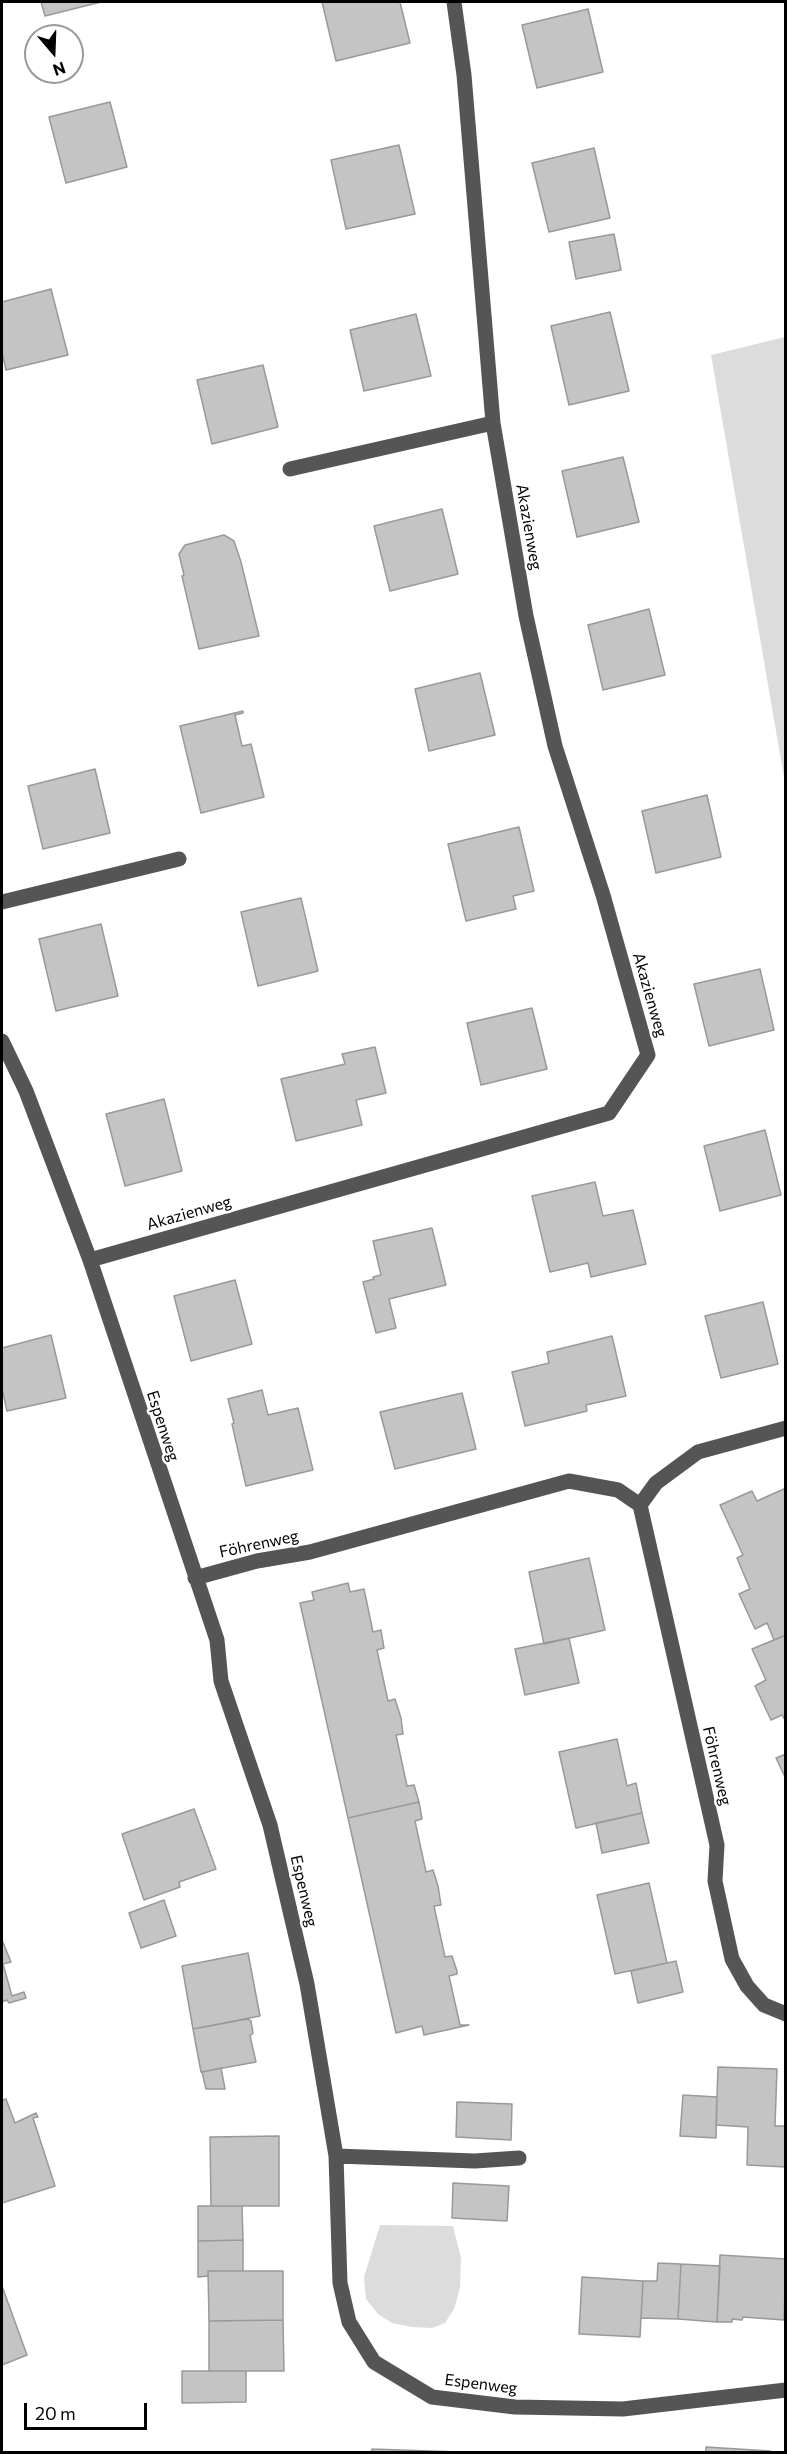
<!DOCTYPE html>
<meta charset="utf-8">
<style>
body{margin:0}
#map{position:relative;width:787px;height:2454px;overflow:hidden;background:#fff;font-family:Commissioner,sans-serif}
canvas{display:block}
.frame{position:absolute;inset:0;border:3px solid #000;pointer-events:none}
.north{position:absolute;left:24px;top:24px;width:60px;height:60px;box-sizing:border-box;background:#fff;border:2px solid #999;border-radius:50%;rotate:161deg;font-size:16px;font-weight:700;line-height:24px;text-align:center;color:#000}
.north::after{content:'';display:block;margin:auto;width:21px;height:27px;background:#000;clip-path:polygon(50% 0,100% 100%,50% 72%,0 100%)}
.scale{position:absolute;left:24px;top:2403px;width:123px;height:27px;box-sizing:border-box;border:3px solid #000;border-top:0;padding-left:8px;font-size:18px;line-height:21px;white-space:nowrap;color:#000;-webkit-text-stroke:4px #fff;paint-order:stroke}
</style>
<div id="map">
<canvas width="787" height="2454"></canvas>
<div class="frame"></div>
<div class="north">N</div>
<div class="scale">20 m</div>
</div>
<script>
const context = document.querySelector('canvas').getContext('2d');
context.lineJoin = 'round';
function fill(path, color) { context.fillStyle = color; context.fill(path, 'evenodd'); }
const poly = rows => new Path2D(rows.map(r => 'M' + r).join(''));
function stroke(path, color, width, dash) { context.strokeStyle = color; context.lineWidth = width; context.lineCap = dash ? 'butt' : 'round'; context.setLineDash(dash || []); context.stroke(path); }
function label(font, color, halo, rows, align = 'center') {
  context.font = font + ' Commissioner,sans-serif'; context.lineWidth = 5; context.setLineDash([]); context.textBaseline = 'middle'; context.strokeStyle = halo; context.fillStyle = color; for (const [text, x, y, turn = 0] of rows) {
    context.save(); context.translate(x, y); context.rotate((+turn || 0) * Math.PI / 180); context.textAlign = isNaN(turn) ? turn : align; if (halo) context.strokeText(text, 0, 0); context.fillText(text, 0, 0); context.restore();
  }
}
fill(poly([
 [785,337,786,337,785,783,711,355],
 [380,2225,453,2226,461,2258,460,2288,454,2309,445,2323,432,2328,412,2327,392,2323,378,2314,366,2299,364,2277]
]), '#dcdcdc');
const building = poly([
 [41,2,101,2,45,16,41,2],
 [322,2,400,2,410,43,336,61,322,2],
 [588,9,603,72,537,88,522,25,588,9],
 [110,102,127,167,66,183,49,117,110,102],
 [399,145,415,214,346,229,331,160,399,145],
 [594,148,610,218,549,232,532,163,594,148],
 [614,234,621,270,576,279,569,242,614,234],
 [51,289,68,355,6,370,2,352,2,302,51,289],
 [610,312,629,391,569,405,551,326,610,312],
 [416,314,431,376,364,391,350,330,416,314],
 [263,365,278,427,212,444,197,380,263,365],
 [623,457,639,522,577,537,562,471,623,457],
 [442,509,458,574,390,591,374,526,442,509],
 [224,535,234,541,241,562,259,636,199,649,182,576,184,575,179,554,185,545,224,535],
 [649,609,665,675,603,690,588,625,649,609],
 [480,673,495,735,429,751,415,689,480,673],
 [243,711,243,713,235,715,242,746,251,744,264,797,201,813,180,726,243,711],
 [95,769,110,833,43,849,28,786,95,769],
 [707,795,721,857,656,873,642,811,707,795],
 [519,827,534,891,513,896,516,909,466,921,448,844,519,827],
 [301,898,318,971,258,986,241,912,301,898],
 [101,924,118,996,56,1011,39,939,101,924],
 [760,969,774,1030,709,1046,694,984,760,969],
 [532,1008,547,1069,481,1085,467,1023,532,1008],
 [375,1047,386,1093,356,1100,362,1125,296,1141,281,1079,345,1064,342,1054,375,1047],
 [164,1099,182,1171,125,1186,106,1114,164,1099],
 [765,1130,781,1195,720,1211,704,1146,765,1130],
 [595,1182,603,1216,633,1210,646,1264,591,1277,588,1263,550,1272,532,1196,595,1182],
 [432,1228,446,1285,389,1299,396,1328,376,1333,363,1282,374,1279,373,1277,381,1275,373,1241,432,1228],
 [235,1280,252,1344,191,1361,174,1296,235,1280],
 [763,1302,778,1364,721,1378,705,1316,763,1302],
 [51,1335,66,1398,7,1411,2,1389,2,1348,51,1335],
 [612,1336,626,1396,586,1405,587,1411,525,1426,512,1372,549,1363,547,1352,612,1336],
 [262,1390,268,1415,298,1408,313,1470,246,1486,232,1424,234,1423,228,1399,262,1390],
 [462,1393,476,1449,395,1469,380,1412,462,1393],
 [786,1488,786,1635,774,1640,767,1623,755,1629,739,1594,750,1589,737,1558,743,1555,720,1505,752,1491,757,1501,786,1488],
 [589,1558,605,1630,544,1644,529,1572,589,1558],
 [348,1583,350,1592,364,1589,373,1632,381,1630,384,1648,377,1650,388,1701,395,1699,401,1718,403,1734,396,1735,407,1786,414,1785,419,1802,348,1818,300,1603,314,1600,312,1592,348,1583],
 [786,1635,786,1722,782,1715,771,1720,755,1686,766,1680,752,1649,786,1635],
 [569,1638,579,1683,525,1695,515,1649,569,1638],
 [617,1739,627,1786,636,1783,642,1813,576,1828,559,1752,617,1739],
 [786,1754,786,1779,776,1758,786,1754],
 [419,1802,422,1819,415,1821,426,1872,433,1870,438,1886,441,1905,434,1906,445,1957,452,1956,457,1971,457,1974,449,1976,460,2025,469,2025,424,2035,422,2026,396,2033,348,1818,419,1802],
 [194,1809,216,1869,179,1882,180,1887,144,1900,122,1834,194,1809],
 [642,1813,649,1843,602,1853,596,1823,642,1813],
 [649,1883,667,1963,615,1974,597,1895,649,1883],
 [164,1900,176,1936,141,1948,129,1913,164,1900],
 [2,1940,11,1962,3,1964,12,1996,24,1992,26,1998,9,2003,7,2000,2,2002,2,1940],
 [248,1953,260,2016,193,2029,182,1966,248,1953],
 [676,1961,683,1992,638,2003,631,1971,676,1961],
 [247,2019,251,2021,253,2033,250,2036,256,2062,201,2072,193,2029,247,2019],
 [718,2067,777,2069,775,2126,786,2126,786,2167,747,2165,748,2127,716,2125,718,2067],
 [221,2068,225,2089,206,2089,202,2072,221,2068],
 [683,2095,717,2097,716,2138,680,2136,683,2095],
 [6,2099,15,2123,36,2113,38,2117,33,2118,55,2186,2,2203,2,2100,6,2099],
 [457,2102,512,2104,511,2140,456,2137,457,2102],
 [279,2136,279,2206,211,2206,210,2137,279,2136],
 [453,2183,509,2186,507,2221,452,2218,453,2183],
 [198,2206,242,2206,243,2240,198,2241,198,2206],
 [243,2240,243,2271,208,2271,208,2276,198,2277,198,2241,243,2240],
 [720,2255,786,2259,784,2320,743,2317,742,2320,732,2319,732,2322,717,2322,720,2255],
 [658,2263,681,2264,678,2319,641,2318,643,2281,657,2281,658,2263],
 [681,2264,720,2266,717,2322,678,2319,681,2264],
 [208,2271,283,2271,283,2320,209,2321,208,2271],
 [582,2277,643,2281,640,2337,579,2334,582,2277],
 [2,2286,27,2355,2,2365,2,2286],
 [283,2320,284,2371,209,2371,209,2321,283,2320],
 [182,2371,246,2371,246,2402,182,2403,182,2371],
 [706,2447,770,2451,770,2452,706,2452,706,2447],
 [372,2449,459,2452,371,2452,372,2449]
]);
fill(building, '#c4c4c4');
stroke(building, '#999', 1.5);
stroke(poly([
 [290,469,493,423],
 [2,902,179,859],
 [2,1041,26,1091,90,1260,217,1640,221,1681,270,1825,307,1984,336,2156,340,2283,349,2322,374,2362,432,2397,515,2407,623,2409,786,2390],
 [90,1260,609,1113,648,1055,603,895,555,746,526,616,493,423,464,75,454,2],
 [640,1505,717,1845,715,1881,732,1959,747,1986,764,2005,786,2014],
 [195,1578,257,1561,310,1552,569,1481,618,1490,640,1505,656,1483,698,1452,786,1428],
 [336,2156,475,2161,519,2158]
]), '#555', 15);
label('16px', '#000', '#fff', [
 ["Akazienweg",529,527,80],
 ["Akazienweg",650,995,74],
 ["Akazienweg",189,1213,-16],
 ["Espenweg",163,1426,72],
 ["Föhrenweg",259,1544,-12],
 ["Föhrenweg",717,1766,77],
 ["Espenweg",304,1891,77],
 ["Espenweg",481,2384,7]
]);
</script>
